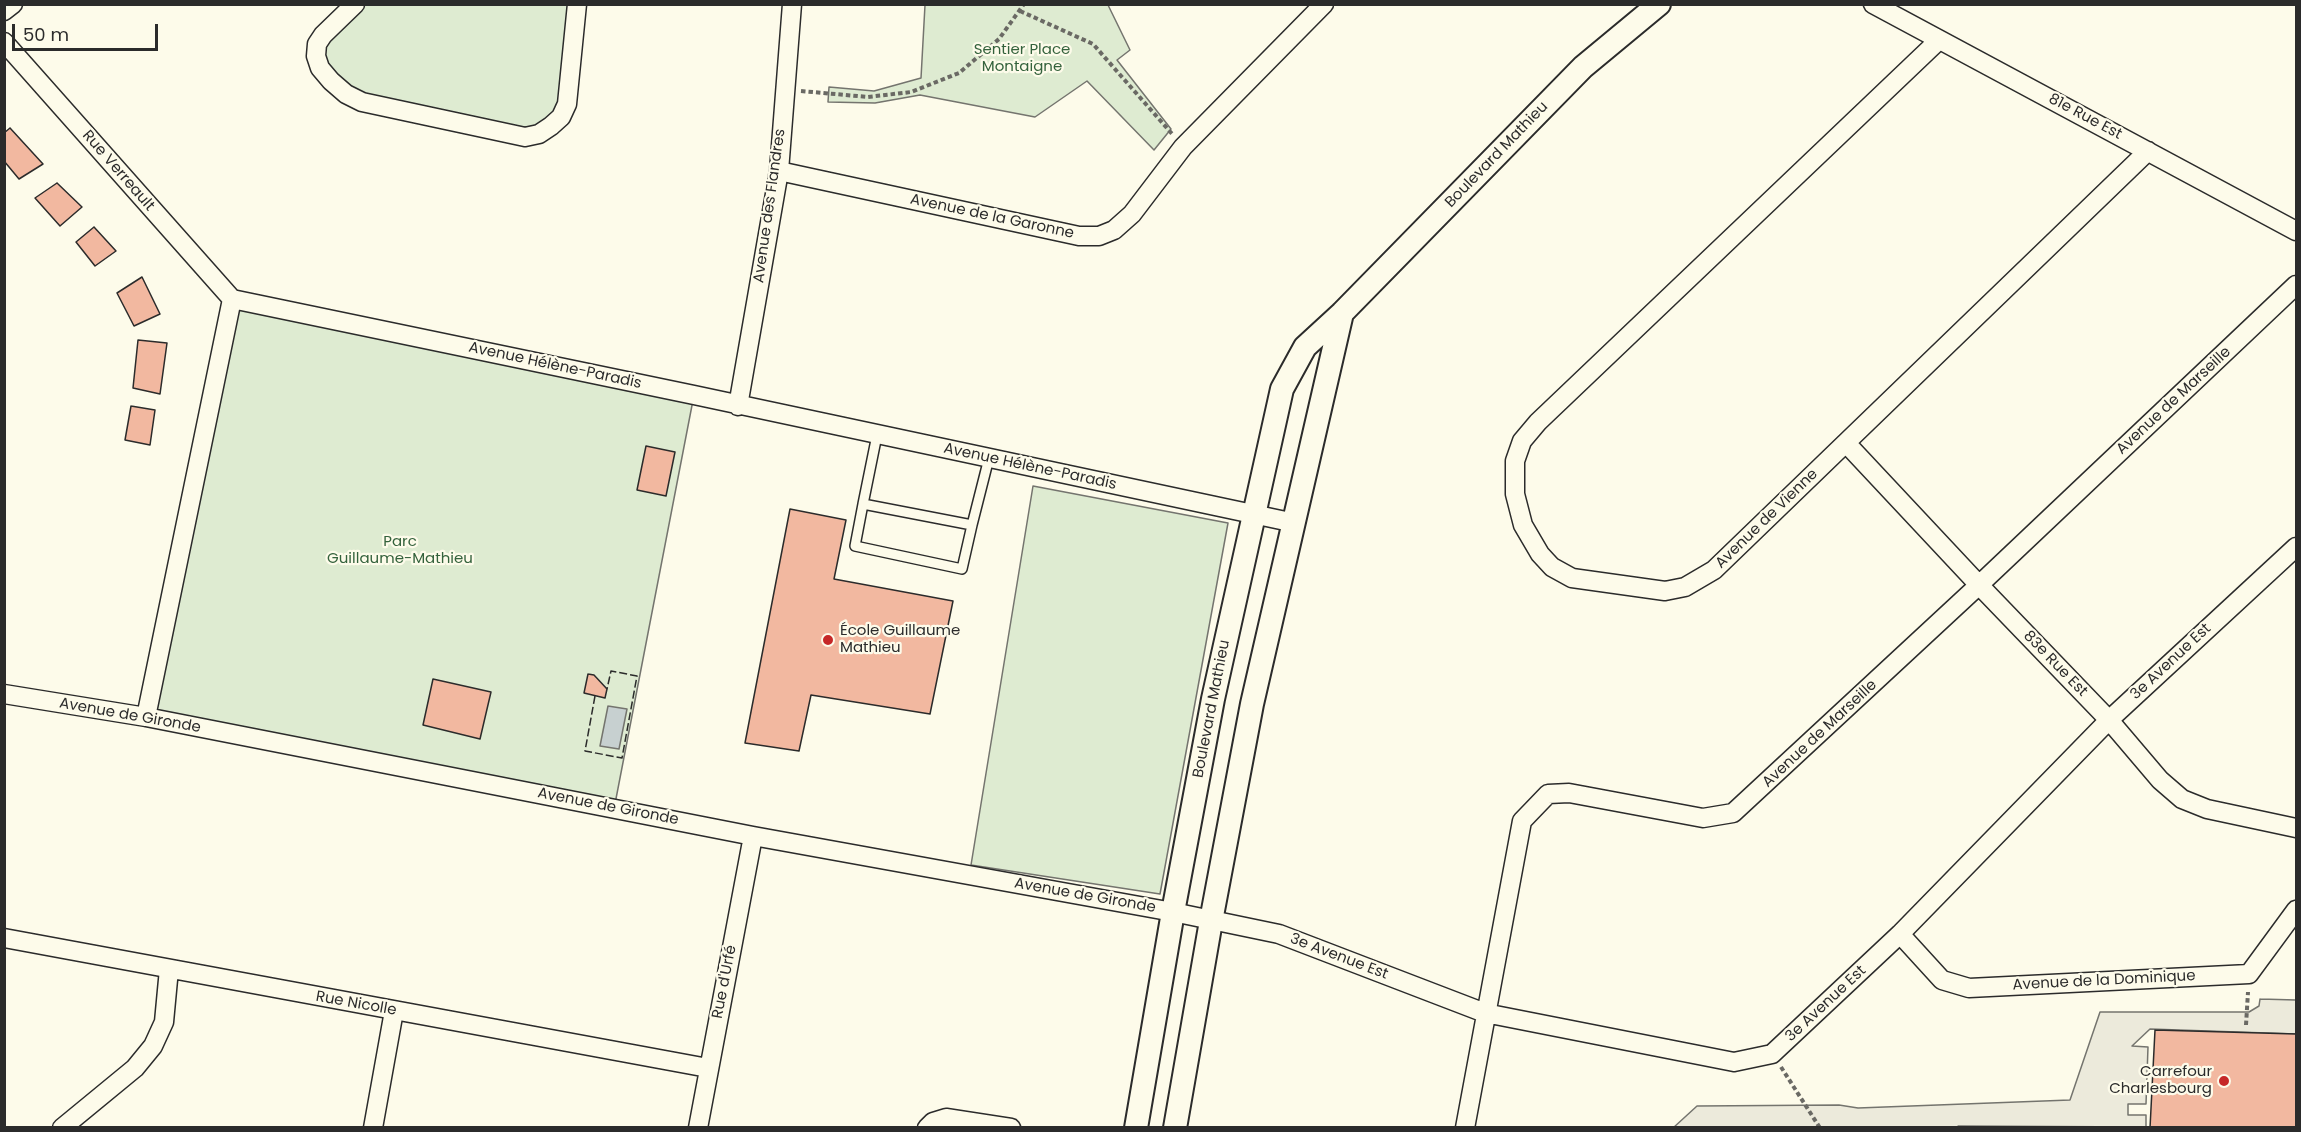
<!DOCTYPE html>
<meta charset="utf-8">
<style>
body{margin:0}
#map{position:relative;width:2301px;height:1132px;overflow:hidden;background:#fdfbea;font-family:Poppins,sans-serif}
canvas{display:block}
.frame{position:absolute;inset:0;border:6px solid #2b2b2b;pointer-events:none}
.scale{position:absolute;left:12px;top:24px;width:146px;height:27px;box-sizing:border-box;border:3px solid #2b2b2b;border-top:0;padding-left:8px;font-size:18px;line-height:21px;white-space:nowrap;color:#2b2b2b;-webkit-text-stroke:4px #fdfbea;paint-order:stroke}
</style>
<div id="map">
<canvas width="2301" height="1132"></canvas>
<div class="frame"></div>
<div class="scale">50 m</div>
</div>
<script>
const context = document.querySelector('canvas').getContext('2d');
context.lineJoin = 'round';
function fill(path, color) { context.fillStyle = color; context.fill(path, 'evenodd'); }
const poly = rows => new Path2D(rows.map(r => 'M' + r).join(''));
function stroke(path, color, width, dash) { context.strokeStyle = color; context.lineWidth = width; context.lineCap = dash ? 'butt' : 'round'; context.setLineDash(dash || []); context.stroke(path); }
function label(font, color, halo, rows, align = 'center') {
  context.font = font + ' Poppins,sans-serif'; context.lineWidth = 4.5; context.setLineDash([]); context.textBaseline = 'middle'; context.strokeStyle = halo; context.fillStyle = color; for (const [text, x, y, turn = 0] of rows) {
    context.save(); context.translate(x, y); context.rotate((+turn || 0) * Math.PI / 180); context.textAlign = isNaN(turn) ? turn : align; if (halo) context.strokeText(text, 0, 0); context.fillText(text, 0, 0); context.restore();
  }
}
const green = poly([
 [355,5,577,5,567,104,539,134,362,102,331,81,317,44,355,5],
 [925,5,1108,5,1130,50,1117,60,1171,129,1154,150,1087,81,1035,117,920,95,875,103,828,102,829,87,874,91,921,78,925,5],
 [232,299,694,395,614,809,146,717,232,299],
 [1033,486,1228,523,1160,894,971,865,1033,486]
]);
fill(green, '#deebd1');
stroke(green, '#74746e', 1.5);
const parking = poly([
 [2260,999,2296,1000,2296,1034,2150,1029,2132,1046,2148,1047,2146,1104,2128,1104,2128,1115,2146,1115,2146,1127,1958,1126,1957,1128,1673,1128,1697,1106,1839,1105,1858,1108,2070,1100,2100,1012,2249,1012,2259,1006,2260,999]
]);
fill(parking, '#eceadb');
stroke(parking, '#74746e', 1.5);
const water = poly([
 [608,706,627,709,619,749,600,746,608,706]
]);
fill(water, '#c7d0d0');
stroke(water, '#74746e', 1.5);
const building = poly([
 [10,128,43,164,19,179,4,161,4,133,10,128],
 [57,183,82,207,60,226,35,198,57,183],
 [94,227,116,251,95,266,76,242,94,227],
 [142,277,160,314,134,326,117,293,142,277],
 [138,340,167,343,160,394,133,388,138,340],
 [131,406,155,410,150,445,125,440,131,406],
 [646,446,675,452,666,496,637,490,646,446],
 [790,509,846,520,834,579,953,601,930,714,811,695,799,751,745,743,790,509],
 [588,674,594,675,607,689,605,698,584,693,588,674],
 [433,679,491,692,480,739,423,725,433,679],
 [2155,1030,2296,1034,2296,1128,2150,1128,2155,1030]
]);
fill(building, '#f2b8a0');
stroke(building, '#2b2b2b', 1.5);
const service = poly([
 [877,435,863,504,972,525,989,458],
 [863,504,855,546,962,569,972,525]
]);
const minor = poly([
 [355,4,323,35,317,44,316,56,320,68,331,81,346,94,362,102,525,137,539,134,551,126,561,117,567,104,577,4],
 [1873,4,2296,231],
 [4,11,13,4],
 [1939,40,1538,422,1522,441,1515,461,1515,494,1523,525,1540,554,1552,567,1572,578,1665,591,1685,587,1714,570,2148,151],
 [4,42,232,299],
 [779,171,1079,236,1099,236,1114,230,1132,214,1183,147,1324,4],
 [738,406,779,171,792,4],
 [1846,443,1979,585,2109,720,2160,780,2182,799,2207,809,2296,828],
 [4,694,146,717,753,836,1173,912,1279,934,1485,1013,1734,1062,1772,1054,1900,934,2109,720,2296,547],
 [146,717,232,299,694,395,1295,523],
 [1900,934,1942,980,1969,988,2249,974,2296,910],
 [4,938,708,1068],
 [62,1128,135,1068,153,1046,164,1022,169,969],
 [373,1128,394,1011],
 [698,1128,753,836],
 [927,1128,933,1122,946,1118,1011,1128],
 [1465,1128,1522,821,1548,794,1569,793,1703,818,1733,813,1979,585,2296,285]
]);
const tertiary = poly([
 [1136,1128,1173,912,1213,699,1282,389,1305,347,1342,313,1583,67,1659,4],
 [1175,1128,1211,921,1252,704,1342,313]
]);
stroke(service, '#2b2b2b', 12);
stroke(minor, '#2b2b2b', 21);
stroke(tertiary, '#2b2b2b', 26);
stroke(poly([
 [1020,11,1093,44,1173,135],
 [801,91,868,97,911,92,959,73,999,39,1024,4],
 [2246,1025,2248,992],
 [1781,1067,1820,1128]
]), '#6a6964', 4, [4.5, 3]);
stroke(service, '#fdfbea', 9);
stroke(minor, '#fdfbea', 18);
stroke(tertiary, '#fdfbea', 22);
stroke(poly([
 [595,696,585,751,622,758,637,676,611,671,607,689]
]), '#2b2b2b', 1.5, [8, 3]);
for (const [x, y, r, color] of [
 [828,640,6,"#c62828"],
 [2224,1081,6,"#c62828"]
]) { const dot = new Path2D(); dot.arc(x, y, r, 0, 2 * Math.PI); context.fillStyle = color; context.fill(dot); stroke(dot, '#fdfbea', 2); }
label('15px', '#34623c', '#fdfbea', [
 ["Sentier Place",1022,50],
 ["Montaigne",1022,67],
 ["Parc",400,542],
 ["Guillaume-Mathieu",400,559]
]);
label('15px', '#2b2b2b', '#fdfbea', [
 ["81e Rue Est",2085,117,28],
 ["Boulevard Mathieu",1497,155,-46],
 ["Rue Verreault",118,171,49],
 ["Avenue des Flandres",770,206,-82],
 ["Avenue de la Garonne",992,217,12],
 ["Avenue Hélène-Paradis",555,366,12],
 ["Avenue de Marseille",2174,401,-43],
 ["Avenue Hélène-Paradis",1030,467,12],
 ["Avenue de Vienne",1767,519,-44],
 ["3e Avenue Est",2171,662,-43],
 ["83e Rue Est",2055,664,46],
 ["Boulevard Mathieu",1212,709,-79],
 ["Avenue de Gironde",130,716,10],
 ["Avenue de Marseille",1820,734,-43],
 ["Avenue de Gironde",608,807,11],
 ["Avenue de Gironde",1085,896,10],
 ["3e Avenue Est",1339,957,21],
 ["Avenue de la Dominique",2104,981,-3],
 ["Rue d'Urfé",725,982,-79],
 ["Rue Nicolle",356,1004,10],
 ["3e Avenue Est",1826,1004,-43]
]);
label('15px', '#2b2b2b', '#fdfbea', [
 ["École Guillaume",840,631],
 ["Mathieu",840,648],
 ["Carrefour",2212,1072,"right"],
 ["Charlesbourg",2212,1089,"right"]
], 'left');
</script>
